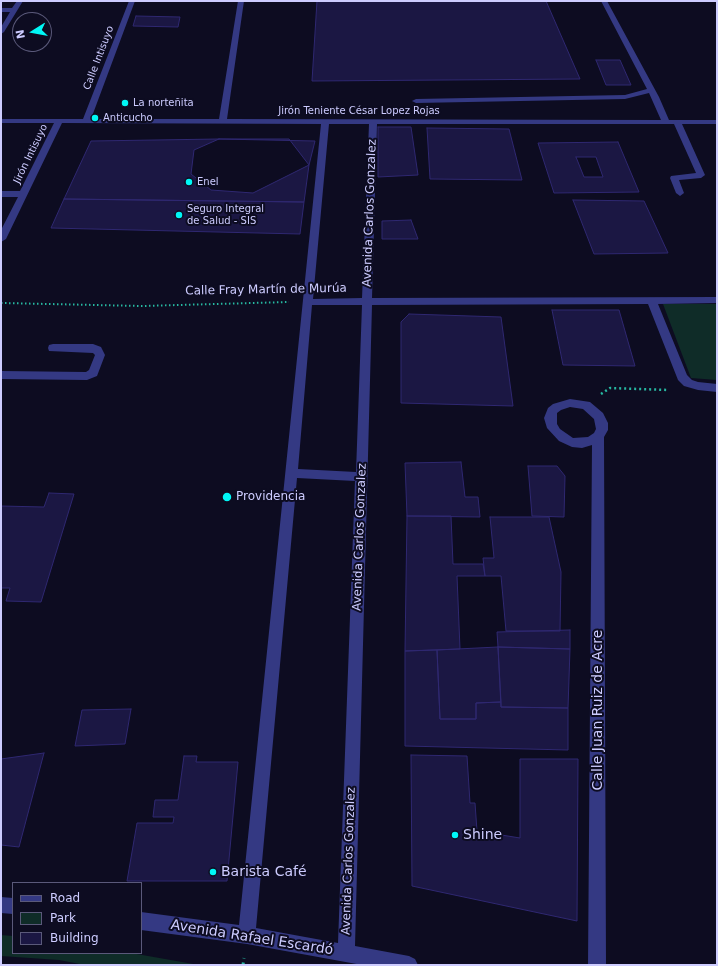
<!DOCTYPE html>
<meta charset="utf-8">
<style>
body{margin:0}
#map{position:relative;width:718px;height:966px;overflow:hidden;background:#0d0c21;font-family:"DejaVu Sans",sans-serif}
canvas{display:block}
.frame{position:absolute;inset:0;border:2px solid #cdccff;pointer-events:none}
.legend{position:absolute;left:12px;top:882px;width:130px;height:72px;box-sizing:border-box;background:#0d0c21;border:1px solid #5a597a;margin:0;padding:5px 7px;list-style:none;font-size:12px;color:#cdccff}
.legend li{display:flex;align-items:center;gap:8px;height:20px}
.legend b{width:20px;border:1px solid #5a597a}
.north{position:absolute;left:12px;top:12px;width:40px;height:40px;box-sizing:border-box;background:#0d0c21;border:1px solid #5a597a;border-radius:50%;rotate:259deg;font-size:11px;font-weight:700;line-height:16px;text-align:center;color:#cdccff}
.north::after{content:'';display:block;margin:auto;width:14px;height:18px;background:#00f7f6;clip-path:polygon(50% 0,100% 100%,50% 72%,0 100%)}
</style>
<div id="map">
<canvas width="718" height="966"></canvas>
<div class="frame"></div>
<ul class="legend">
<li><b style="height:5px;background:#343983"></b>Road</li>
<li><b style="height:11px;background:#0f2c28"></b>Park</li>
<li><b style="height:11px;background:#1b1743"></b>Building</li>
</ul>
<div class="north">N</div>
</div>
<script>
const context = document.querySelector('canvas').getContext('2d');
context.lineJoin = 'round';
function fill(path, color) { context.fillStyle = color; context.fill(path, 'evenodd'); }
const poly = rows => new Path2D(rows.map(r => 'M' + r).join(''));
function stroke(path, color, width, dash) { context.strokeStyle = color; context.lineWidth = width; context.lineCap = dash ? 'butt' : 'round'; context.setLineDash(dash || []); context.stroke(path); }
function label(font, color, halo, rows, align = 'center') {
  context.font = font + ' "DejaVu Sans",sans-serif'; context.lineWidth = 4; context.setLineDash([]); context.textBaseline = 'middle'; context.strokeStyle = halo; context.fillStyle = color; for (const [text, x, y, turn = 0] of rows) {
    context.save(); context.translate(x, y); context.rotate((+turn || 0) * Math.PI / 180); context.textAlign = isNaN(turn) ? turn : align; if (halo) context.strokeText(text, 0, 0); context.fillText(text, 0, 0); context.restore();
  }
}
fill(poly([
 [663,304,717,304,717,380,691,378],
 [1,935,13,936,13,953,131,953,199,965,85,965,59,960,1,956]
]), '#0f2c28');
const building = poly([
 [317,1,546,1,580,79,312,81,317,1],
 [136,16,180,17,178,27,133,26,136,16],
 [596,60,620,60,631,85,606,85,596,60],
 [378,127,411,127,418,175,378,177,378,127],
 [427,128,509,129,522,180,430,179,427,128],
 [219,139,289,139,309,165,253,193,211,190,191,174,194,150,219,139],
 [219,139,315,141,309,165,304,202,64,199,91,141,219,139],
 [618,142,639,192,554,193,538,143,618,142],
 [576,157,596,157,603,177,584,177,576,157],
 [64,199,304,202,300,234,51,228,64,199],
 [573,200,644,201,668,253,594,254,573,200],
 [411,220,418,239,382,239,382,221,411,220],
 [552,310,619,310,635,366,563,365,552,310],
 [409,314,501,317,513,406,401,403,401,322,409,314],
 [461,462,465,497,478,497,480,517,407,516,405,463,461,462],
 [528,466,557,466,565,476,564,517,532,516,528,466],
 [49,493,74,494,41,602,6,601,10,588,1,588,1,506,44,507,49,493],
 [407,516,451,516,453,564,483,564,485,576,457,576,460,649,405,651,407,516],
 [490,517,549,517,561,572,560,631,506,631,501,576,485,576,483,558,494,558,490,517],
 [570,630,570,649,498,647,497,632,570,630],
 [498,647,570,649,568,708,501,707,498,647],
 [498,647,501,702,476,703,476,719,440,719,437,650,498,647],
 [437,650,440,719,476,719,476,703,501,702,501,707,568,708,568,750,405,746,405,651,437,650],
 [131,709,125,744,75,746,82,710,131,709],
 [44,753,19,847,1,845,1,759,44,753],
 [411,755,467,756,470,803,475,803,477,831,520,838,520,759,578,759,577,921,412,886,411,755],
 [184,756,197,756,196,762,238,762,227,881,127,881,137,823,173,823,174,817,153,817,155,800,178,800,184,756]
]);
fill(building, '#1b1743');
stroke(building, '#2f2871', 1);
stroke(poly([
 [1,303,142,306,289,302]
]), '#27b8a1', 2, [1.5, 2.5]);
stroke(poly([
 [601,394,610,388,668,390]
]), '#27b8a1', 2.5, [2, 3]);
stroke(poly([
 [243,965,244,958]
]), '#27b8a1', 3, [2.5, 4]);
fill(poly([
 [17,1,23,1,4,32,1,34,1,27,10,12,1,12,1,8,12,8,17,1],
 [129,1,135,1,91,119,219,119,238,1,244,1,227,119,661,120,649,93,625,99,416,103,412,101,416,99,625,95,647,89,601,1,607,1,659,97,669,120,717,120,717,124,682,124,705,175,701,178,679,180,684,193,680,196,676,193,670,178,671,176,696,173,674,124,377,124,372,298,717,297,717,303,658,304,687,375,692,380,698,382,717,384,717,392,698,390,684,386,678,380,648,304,372,305,355,946,409,956,415,959,418,965,362,965,247,944,141,930,141,912,239,925,321,124,62,123,6,239,1,242,1,230,18,197,1,197,1,191,20,191,54,123,1,123,1,119,83,119,129,1],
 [329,124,369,124,362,298,313,299,329,124],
 [312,305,362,305,356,472,298,469,312,305],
 [297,478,355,481,338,943,256,928,297,478],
 [53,344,93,344,101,347,105,355,97,376,87,380,1,379,1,371,86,372,89,370,95,355,93,353,49,351,48,348,49,345,53,344],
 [570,399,590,402,603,413,608,423,608,430,604,437,606,965,588,965,592,445,582,448,572,447,559,441,547,428,544,418,548,408,553,404,570,399],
 [570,407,583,409,594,419,596,429,594,433,588,437,573,438,560,429,557,424,557,413,561,410,570,407],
 [1,897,13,898,13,914,1,913,1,897]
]), '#343983');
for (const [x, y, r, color] of [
 [125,103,4,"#00f7f6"],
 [95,118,4,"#00f7f6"],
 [189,182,4,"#00f7f6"],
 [179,215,4,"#00f7f6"],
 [227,497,5,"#00f7f6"],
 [455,835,4,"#00f7f6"],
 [213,872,4,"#00f7f6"]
]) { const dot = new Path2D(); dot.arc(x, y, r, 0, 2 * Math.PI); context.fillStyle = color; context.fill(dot); stroke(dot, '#0d0c21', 1.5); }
label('10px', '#cdccff', '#0d0c21', [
 ["Calle Intisuyo",99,58,-69],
 ["Jirón Teniente César Lopez Rojas",359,111],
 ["Jirón Intisuyo",31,154,-64]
]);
label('10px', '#cdccff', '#0d0c21', [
 ["La norteñita",133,103],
 ["Anticucho",103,118],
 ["Enel",197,182],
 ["Seguro Integral",187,209],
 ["de Salud - SIS",187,221]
], 'left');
label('12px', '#cdccff', '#0d0c21', [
 ["Avenida Carlos Gonzalez",370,213,-88],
 ["Calle Fray Martín de Murúa",266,290,-1],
 ["Avenida Carlos Gonzalez",360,537,-88],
 ["Avenida Carlos Gonzalez",349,861,-88]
]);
label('12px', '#cdccff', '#0d0c21', [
 ["Providencia",236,497]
], 'left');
label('14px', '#cdccff', '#0d0c21', [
 ["Calle Juan Ruiz de Acre",598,710,-90],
 ["Avenida Rafael Escardó",252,938,9]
]);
label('14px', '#cdccff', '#0d0c21', [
 ["Shine",463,835],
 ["Barista Café",221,872]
], 'left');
</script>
